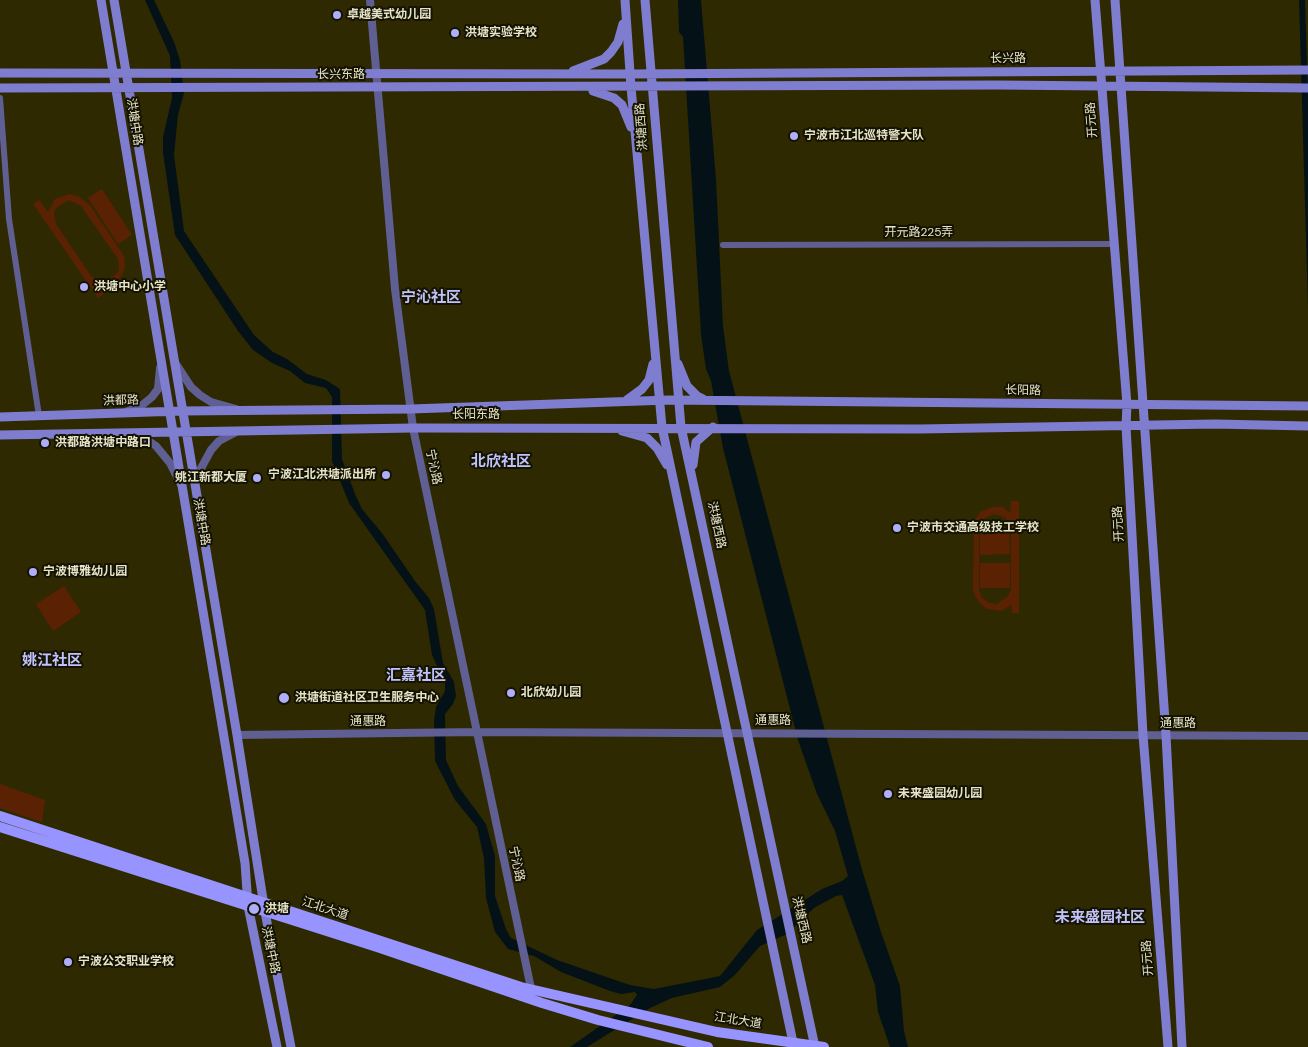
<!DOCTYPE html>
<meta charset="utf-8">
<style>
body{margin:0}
canvas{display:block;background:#2e2900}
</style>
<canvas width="1308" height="1047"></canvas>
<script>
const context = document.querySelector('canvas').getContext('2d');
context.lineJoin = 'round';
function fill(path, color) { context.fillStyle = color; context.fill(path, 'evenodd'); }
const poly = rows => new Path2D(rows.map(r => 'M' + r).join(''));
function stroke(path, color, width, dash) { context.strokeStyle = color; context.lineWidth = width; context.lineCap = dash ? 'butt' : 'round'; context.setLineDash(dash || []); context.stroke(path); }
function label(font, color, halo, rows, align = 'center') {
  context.font = font + ' "DM Sans","Noto Sans SC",sans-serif'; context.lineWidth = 4; context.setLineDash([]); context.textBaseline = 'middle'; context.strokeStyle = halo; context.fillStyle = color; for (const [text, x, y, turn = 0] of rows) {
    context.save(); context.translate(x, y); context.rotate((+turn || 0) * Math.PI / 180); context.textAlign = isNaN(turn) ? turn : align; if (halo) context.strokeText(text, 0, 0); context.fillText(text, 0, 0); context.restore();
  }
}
fill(poly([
 [102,189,132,235,118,244,88,198],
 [69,194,78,196,90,205,124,256,125,267,121,277,109,286,100,287,104,294,98,298,33,204,39,200,48,212,55,199],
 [69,200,81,206,118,259,119,271,109,280,97,280,91,276,56,224,54,213,56,208],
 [1011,501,1019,501,1019,613,1012,613,1011,605,1002,611,987,609,979,603,973,591,974,522,980,512,992,507,1003,507,1010,513],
 [994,514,1005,517,1011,528,1011,590,1008,596,997,604,989,603,982,598,979,590,979,526,985,518],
 [980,529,1009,529,1010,554,980,555],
 [980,563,1010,563,1010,588,980,588],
 [64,586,81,612,53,631,36,604],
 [0,784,45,800,42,822,0,808]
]), '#5a2103');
fill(poly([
 [145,0,154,0,174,42,180,60,184,93,178,115,174,155,184,231,254,335,273,352,287,359,307,374,326,380,340,389,342,459,355,494,362,509,382,533,415,581,429,598,434,609,443,663,454,682,456,696,453,704,445,714,446,760,458,786,486,824,495,856,495,896,506,929,511,938,557,960,630,985,654,989,720,976,757,930,822,889,842,881,848,876,835,831,817,794,798,740,723,448,711,381,706,369,701,335,683,37,679,32,678,0,701,0,716,179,723,326,729,371,861,866,881,932,900,986,904,1031,908,1047,890,1047,878,1012,875,985,842,895,836,896,814,908,787,934,760,946,735,975,720,987,672,998,650,1008,587,1047,570,1047,630,1005,637,995,635,992,621,994,610,991,561,972,534,956,508,949,495,932,486,898,484,858,477,827,455,800,435,761,434,720,436,707,445,691,445,683,432,655,425,610,349,503,332,461,332,397,326,388,305,383,290,371,272,363,253,350,238,331,175,235,163,153,163,137,172,98,170,56],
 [1299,0,1305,0,1308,97,1308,309]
]), '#041218');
stroke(poly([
 [0,98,9,219,39,416],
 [723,245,1115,244]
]), '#605f93', 6);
stroke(poly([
 [370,0,395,289,413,428,532,993],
 [176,364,191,387,200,395,211,402,236,409],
 [128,411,141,406,152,397,158,389,160,368],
 [130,434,147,440,156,446,170,463,180,483],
 [195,485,199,472,211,450,219,441,236,432],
 [237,735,478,732,1308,736]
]), '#605f93', 8);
stroke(poly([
 [101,0,245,863,248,906,277,1047],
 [114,0,237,735,265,912,291,1047],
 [625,0,631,87,662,427,794,1047],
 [645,0,681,427,815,1047],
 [1095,0,1127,405,1126,426,1143,735,1168,1047],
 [1115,0,1166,735,1182,1047],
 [573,71,604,59,611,52,618,42,623,24],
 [0,73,630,74,1308,70],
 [0,88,999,85,1308,88],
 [593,91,614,98,622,105,631,127],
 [678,364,687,386,697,396,703,399],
 [627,400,642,389,649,380,653,364],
 [0,417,181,411,411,409,669,400,1308,406],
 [622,431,647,438,657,448,667,465],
 [0,435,413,428,920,429,1215,424,1308,426],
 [693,465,696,442,713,427]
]), '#7f7dd0', 9);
stroke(poly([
 [0,816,521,987,717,1032,824,1047],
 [0,827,377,947,542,1003,598,1020,708,1047]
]), '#9793ff', 10);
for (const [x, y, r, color] of [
 [337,15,5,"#aeaefa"],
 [455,33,5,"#aeaefa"],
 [794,136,5,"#aeaefa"],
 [84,287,5,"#aeaefa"],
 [45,443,5,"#aeaefa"],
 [386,475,5,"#aeaefa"],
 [257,478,5,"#aeaefa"],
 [897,528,5,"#aeaefa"],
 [33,572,5,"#aeaefa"],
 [511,693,5,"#aeaefa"],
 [284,698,6,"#aeaefa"],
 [888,794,5,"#aeaefa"],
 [254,909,6,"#aeaefa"],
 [68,962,5,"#aeaefa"]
]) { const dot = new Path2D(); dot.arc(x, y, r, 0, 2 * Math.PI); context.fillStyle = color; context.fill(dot); stroke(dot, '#141200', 2); }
label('bold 12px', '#e6e4c8', '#141200', [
 ["卓越美式幼儿园",347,15],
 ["洪塘实验学校",465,33],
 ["宁波市江北巡特警大队",804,136],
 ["洪塘中心小学",94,287],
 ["洪都路洪塘中路口",55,443],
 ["宁波江北洪塘派出所",376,475,"right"],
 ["姚江新都大厦",247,478,"right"],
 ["宁波市交通高级技工学校",907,528],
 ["宁波博雅幼儿园",43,572],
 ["北欣幼儿园",521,693],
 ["洪塘街道社区卫生服务中心",295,698],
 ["未来盛园幼儿园",898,794],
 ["洪塘",265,909],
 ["宁波公交职业学校",78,962]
], 'left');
label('12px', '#e6e4c8', '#141200', [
 ["长兴路",1008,59],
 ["长兴东路",341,75],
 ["开元路",1092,120,-94],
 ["洪塘中路",134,122,81],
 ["洪塘西路",642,127,-94],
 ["开元路225弄",919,233],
 ["长阳路",1023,391,1],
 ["洪都路",121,401,-2],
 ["长阳东路",476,415],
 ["宁沁路",433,467,78],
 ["洪塘中路",201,522,80],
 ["开元路",1119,524,-93],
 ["洪塘西路",716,525,78],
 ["通惠路",773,721],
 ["通惠路",368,722],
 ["通惠路",1178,724],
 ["宁沁路",516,864,78],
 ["江北大道",325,909,18],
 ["洪塘西路",801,920,77],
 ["洪塘中路",270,950,78],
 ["开元路",1148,958,-94],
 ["江北大道",738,1021,9]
]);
label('bold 15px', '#c0c2fb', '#141200', [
 ["宁沁社区",431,298],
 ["北欣社区",501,462],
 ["姚江社区",52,661],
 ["汇嘉社区",416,676],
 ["未来盛园社区",1100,918]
]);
</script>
